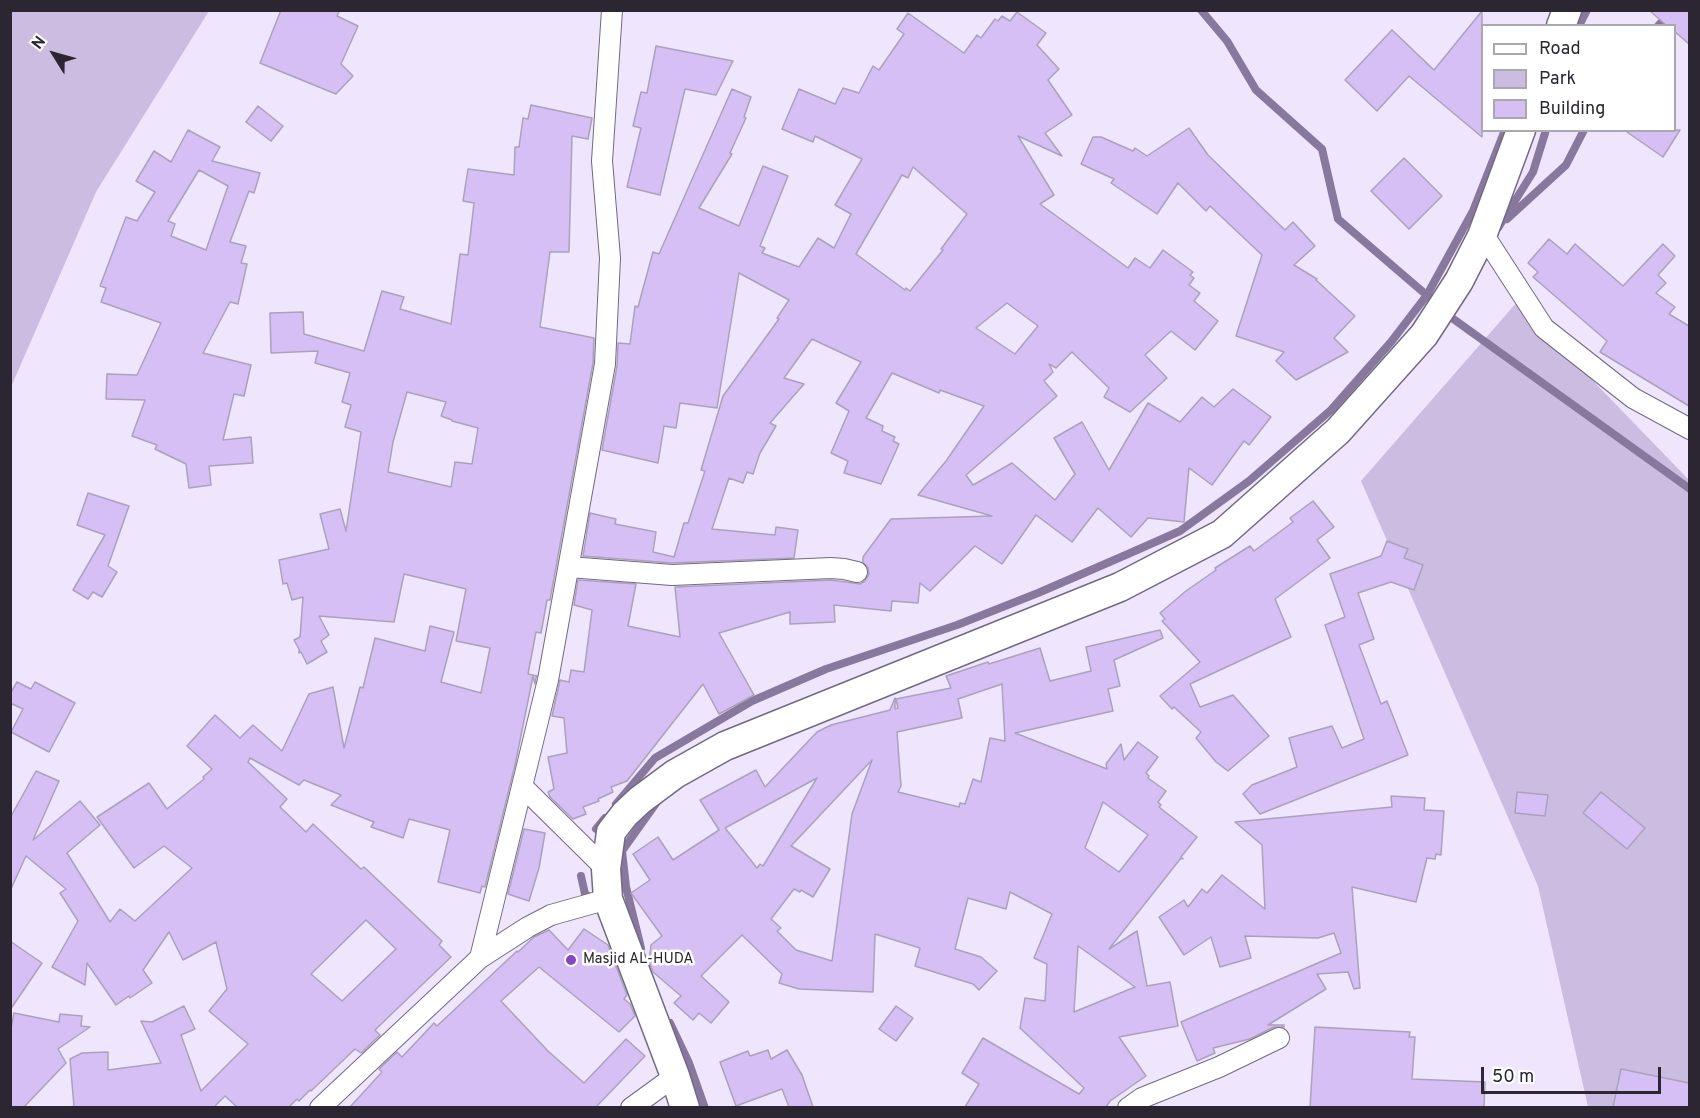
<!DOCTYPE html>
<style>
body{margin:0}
#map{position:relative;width:1700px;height:1118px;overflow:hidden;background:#efe6fd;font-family:Overpass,sans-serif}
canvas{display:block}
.frame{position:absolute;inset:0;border:12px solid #2b2631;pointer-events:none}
.legend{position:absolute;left:1481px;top:24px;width:195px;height:108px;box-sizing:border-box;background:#fff;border:2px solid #aaa8ad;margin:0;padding:8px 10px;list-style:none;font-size:18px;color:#2b2631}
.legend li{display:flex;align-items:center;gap:12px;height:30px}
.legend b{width:30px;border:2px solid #aaa8ad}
.north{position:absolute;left:24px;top:24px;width:60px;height:60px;-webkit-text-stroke:4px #fff;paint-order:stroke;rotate:307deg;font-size:16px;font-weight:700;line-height:24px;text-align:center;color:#2b2631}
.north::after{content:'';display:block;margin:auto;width:21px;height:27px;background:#2b2631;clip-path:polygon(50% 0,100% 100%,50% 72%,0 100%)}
.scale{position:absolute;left:1481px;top:1067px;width:180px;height:27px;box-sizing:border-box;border:3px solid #2b2631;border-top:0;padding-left:8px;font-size:18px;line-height:21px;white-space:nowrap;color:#2b2631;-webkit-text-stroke:4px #fff;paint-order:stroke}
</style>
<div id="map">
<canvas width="1700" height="1118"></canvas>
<div class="frame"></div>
<ul class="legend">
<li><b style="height:8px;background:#fff"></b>Road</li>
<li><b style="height:16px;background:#cbbce1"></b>Park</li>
<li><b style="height:16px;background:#d5bff4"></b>Building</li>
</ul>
<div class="north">N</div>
<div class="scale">50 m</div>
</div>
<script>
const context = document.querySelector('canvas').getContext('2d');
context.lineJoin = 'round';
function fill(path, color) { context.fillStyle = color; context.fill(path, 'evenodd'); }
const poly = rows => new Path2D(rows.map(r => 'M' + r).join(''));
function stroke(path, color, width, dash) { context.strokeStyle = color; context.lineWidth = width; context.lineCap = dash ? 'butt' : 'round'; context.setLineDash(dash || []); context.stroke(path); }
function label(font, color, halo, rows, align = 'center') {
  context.font = font + ' Overpass,sans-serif'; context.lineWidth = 5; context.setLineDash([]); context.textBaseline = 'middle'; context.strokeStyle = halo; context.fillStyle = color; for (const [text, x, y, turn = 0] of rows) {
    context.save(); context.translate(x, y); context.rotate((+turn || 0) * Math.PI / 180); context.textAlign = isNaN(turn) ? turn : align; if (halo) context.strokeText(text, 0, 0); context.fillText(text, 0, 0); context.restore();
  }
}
fill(poly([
 [11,10,209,11,96,192,11,387],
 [1517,302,1689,480,1689,1107,1588,1107,1538,886,1361,481]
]), '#cbbce1');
stroke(poly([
 [1201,10,1227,41,1256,90,1322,149,1338,219,1430,298],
 [1579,26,1587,10],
 [1658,26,1668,15],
 [1507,219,1566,165,1584,130],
 [1498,228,1533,172,1546,130],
 [1445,313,1690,489],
 [616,804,655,758,752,701,826,669,957,625,1038,593,1128,554,1180,531,1249,481,1331,410,1391,342,1427,295,1473,211,1505,130],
 [596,829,605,818],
 [581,876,585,894,595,900],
 [641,948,626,887,622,851,657,802],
 [670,1023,689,1063,705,1108]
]), '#88789e', 8);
const building = poly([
 [281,10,340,10,337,16,358,26,341,64,353,76,336,94,260,63,281,10],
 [1649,10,1689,10,1689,44,1674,31,1674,26,1667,26,1649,10],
 [1482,11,1482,137,1409,76,1377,111,1345,80,1392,30,1434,70,1482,11],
 [1017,12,1046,33,1037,45,1059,69,1048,80,1072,115,1045,133,1062,156,1018,136,1054,195,1040,204,1128,268,1135,258,1150,268,1163,250,1193,272,1190,275,1194,278,1189,285,1200,293,1194,301,1218,321,1195,350,1171,331,1145,355,1167,378,1130,412,1104,397,1109,388,1072,352,1056,368,1049,364,1053,372,1044,381,1057,396,966,475,973,485,1012,463,1055,500,1075,474,1054,438,1082,422,1109,470,1148,403,1180,422,1202,397,1214,407,1233,389,1271,417,1249,445,1244,441,1212,485,1189,468,1184,522,1148,518,1131,537,1098,508,1072,542,1036,515,1002,564,975,546,930,591,920,583,918,603,892,601,891,611,834,605,835,622,790,624,790,612,719,633,754,695,719,714,703,684,627,781,611,787,613,792,598,799,599,801,583,807,586,814,573,819,550,797,548,792,554,789,548,757,567,753,564,718,552,716,560,680,569,682,571,670,584,672,592,610,574,605,578,580,636,584,628,626,680,637,675,587,831,580,860,584,865,581,869,574,868,568,863,562,863,557,891,519,992,516,918,495,946,461,984,406,940,390,939,393,892,373,866,418,883,426,882,431,895,437,893,441,899,444,881,484,844,473,848,461,831,453,849,411,836,403,861,362,812,339,784,378,804,384,770,423,776,426,760,453,753,474,747,472,743,483,729,478,712,529,775,535,776,527,798,530,794,558,672,563,583,556,590,513,616,519,615,524,656,532,653,552,674,557,684,523,688,523,705,471,701,470,723,396,779,319,777,318,789,300,739,273,717,408,680,403,676,428,664,426,658,463,602,450,617,366,618,343,630,344,635,306,638,307,653,252,659,254,732,89,751,97,744,117,746,118,730,153,732,154,699,208,739,226,763,166,788,176,760,246,765,248,762,253,799,267,818,238,834,248,851,214,835,205,862,159,815,136,813,142,782,129,799,89,835,104,843,88,859,93,873,66,879,70,904,34,897,29,908,13,964,53,977,35,981,38,995,19,998,21,1002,16,1010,21,1017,12],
 [913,167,967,214,941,249,943,250,910,291,906,288,905,290,856,254,902,175,908,178,913,167],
 [1007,303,1038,326,1015,354,976,328,1007,303],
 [656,46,733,61,716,95,685,89,660,195,627,187,641,128,633,126,641,92,647,93,656,46],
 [531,105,592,118,588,139,572,136,569,252,550,252,540,327,594,338,593,363,550,600,547,600,541,633,536,632,528,674,537,676,536,678,535,684,533,676,515,765,485,887,482,886,480,893,438,882,450,830,409,819,403,838,371,827,374,822,331,805,341,795,304,780,299,785,250,758,248,762,287,799,280,807,306,832,313,824,361,869,364,867,442,941,439,945,451,957,375,1030,380,1035,361,1053,355,1049,311,1091,310,1090,299,1101,297,1099,289,1107,237,1107,225,1096,214,1107,74,1107,70,1059,82,1053,108,1052,108,1070,161,1063,141,1021,152,1022,184,1006,195,1029,181,1035,201,1091,248,1044,209,1011,227,989,216,942,183,960,169,932,143,970,152,983,130,998,129,996,116,1005,87,963,85,985,52,967,78,921,60,893,66,889,26,856,10,891,10,818,36,771,59,781,33,840,80,801,100,825,67,853,110,922,120,909,135,921,192,868,164,846,134,868,97,817,149,783,167,809,204,779,203,777,212,769,187,746,215,715,240,738,253,725,282,751,309,694,333,687,344,748,360,687,363,688,375,638,425,651,430,626,454,632,441,682,481,693,490,648,456,641,466,589,404,574,394,622,319,616,329,635,321,641,327,652,307,664,301,652,299,653,299,649,294,640,300,637,303,597,292,600,287,583,283,584,279,560,329,549,320,514,340,509,346,531,361,432,345,427,351,405,342,402,350,373,315,363,318,351,271,353,270,313,303,312,304,334,364,351,382,291,404,297,400,309,451,324,460,254,468,255,474,203,463,201,468,169,514,175,515,147,519,147,523,118,528,119,531,105],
 [407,392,446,402,441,416,452,420,452,421,478,428,472,464,455,462,451,487,388,472,393,442,407,392],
 [366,920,396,949,342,1001,311,974,366,920],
 [258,106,283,126,271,141,246,122,258,106],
 [1189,128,1208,155,1285,230,1293,222,1315,246,1294,265,1317,279,1316,280,1355,316,1334,338,1348,352,1296,380,1276,361,1284,352,1236,336,1262,255,1210,206,1206,211,1178,183,1157,214,1111,183,1114,179,1081,164,1093,137,1101,137,1133,151,1135,148,1147,156,1189,128],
 [188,130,220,147,212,161,260,173,254,193,249,191,230,242,246,246,241,263,247,264,238,304,230,302,203,353,251,365,244,396,234,394,223,440,251,437,253,463,209,466,211,485,189,488,186,464,155,449,157,445,132,436,145,400,106,399,107,374,137,375,161,323,101,302,106,288,100,286,126,217,137,221,155,192,136,181,154,151,171,162,188,130],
 [199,170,228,186,206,250,171,236,175,224,168,221,199,170],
 [1624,130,1680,130,1663,157,1624,130],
 [1404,158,1442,196,1409,229,1371,191,1404,158],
 [1549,239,1567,254,1575,244,1623,286,1663,244,1675,256,1658,275,1666,283,1656,293,1675,307,1669,314,1689,326,1689,406,1600,352,1607,341,1533,277,1538,272,1528,263,1549,239],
 [88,493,129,506,108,566,117,572,102,597,93,592,88,599,73,590,105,535,77,525,88,493],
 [1313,501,1334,527,1317,540,1330,558,1275,599,1291,637,1190,684,1200,707,1233,695,1269,736,1228,771,1216,762,1196,738,1201,732,1174,707,1172,709,1160,696,1200,662,1162,621,1165,619,1160,613,1186,591,1216,570,1215,568,1250,546,1254,551,1293,522,1290,518,1313,501],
 [1387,541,1408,549,1404,558,1423,565,1414,590,1391,582,1358,593,1374,639,1359,645,1381,704,1387,701,1408,755,1260,814,1243,794,1252,785,1297,767,1289,738,1332,726,1342,748,1364,739,1325,625,1345,617,1330,574,1381,556,1387,541],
 [1160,630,1163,638,1114,660,1120,686,1108,689,1113,711,1015,733,1107,769,1106,764,1121,744,1124,760,1138,742,1158,757,1146,773,1149,776,1148,778,1166,791,1158,802,1161,805,1159,807,1197,837,1181,857,1183,859,1181,858,1109,949,1137,931,1147,986,1170,982,1178,1026,1119,1037,1146,1076,1110,1101,1106,1107,965,1107,979,1084,962,1073,983,1038,1079,1094,1084,1088,1020,1028,1025,998,1045,1001,1047,964,1034,958,1052,914,1010,892,1006,909,968,898,955,949,981,957,997,971,979,990,973,984,915,966,920,948,875,934,873,992,799,989,779,983,782,974,742,935,701,976,729,1002,711,1023,699,1013,693,1020,674,1003,681,996,653,972,649,962,651,945,662,936,631,893,650,880,633,854,658,837,673,860,719,830,700,800,756,770,765,787,817,732,831,725,890,710,895,698,895,709,898,708,896,699,951,688,946,676,988,662,989,664,1040,648,1050,681,1091,671,1086,647,1160,630],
 [1002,684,1005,741,990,738,981,782,973,779,965,804,960,803,959,807,898,792,901,786,897,732,962,718,958,699,1002,684],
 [872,760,852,814,832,961,796,950,777,931,781,928,771,919,794,889,800,892,801,890,813,897,830,869,791,846,872,760],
 [817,778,763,866,760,864,757,868,725,828,817,778],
 [1103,802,1148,835,1119,872,1085,848,1103,802],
 [1078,946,1095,958,1135,987,1074,1012,1078,946],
 [17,682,31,689,35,682,75,703,49,752,11,732,23,709,10,703,10,694,17,682],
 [1517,792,1548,795,1545,816,1515,813,1517,792],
 [1601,792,1645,828,1627,849,1583,813,1601,792],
 [1391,796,1425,798,1424,810,1444,811,1441,855,1436,854,1435,859,1427,858,1416,902,1352,887,1360,988,1354,989,1348,972,1317,974,1326,989,1268,1025,1284,1025,1284,1027,1274,1027,1250,1039,1213,1048,1215,1053,1197,1061,1181,1022,1341,953,1334,933,1318,938,1245,936,1251,958,1220,967,1211,937,1184,955,1159,917,1184,900,1188,907,1202,889,1207,893,1222,875,1265,909,1262,845,1235,822,1392,807,1391,796],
 [524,829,545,833,539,868,529,901,508,894,524,829],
 [584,929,608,945,627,995,624,999,630,1004,635,1016,619,1032,539,967,501,1001,548,1051,584,1083,626,1039,645,1056,596,1107,350,1107,382,1072,379,1069,397,1052,402,1057,434,1023,437,1026,517,951,518,952,534,937,549,930,568,950,584,929],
 [10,941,42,963,10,1010,10,941],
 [896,1006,913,1018,896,1041,879,1029,896,1006],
 [14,1013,59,1022,60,1014,82,1016,81,1026,90,1027,58,1049,66,1063,24,1107,10,1107,10,1034,14,1013],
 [1315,1027,1410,1032,1409,1037,1415,1037,1412,1079,1485,1082,1484,1107,1310,1107,1315,1027],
 [768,1050,771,1059,787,1050,802,1075,813,1107,789,1107,782,1089,736,1106,720,1062,748,1051,750,1056,768,1050],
 [1621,1069,1689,1083,1689,1107,1613,1107,1621,1069]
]);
fill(building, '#d5bff4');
stroke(building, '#aca1bc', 1.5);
const street = poly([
 [1482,236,1489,243,1544,328,1633,398,1690,429],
 [569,567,672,575,831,568,844,569,857,572],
 [522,786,606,869],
 [480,958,548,680,605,364,610,258,602,161,612,10],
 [320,1108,480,958,528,927,551,915,608,899],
 [631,1108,675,1076],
 [1128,1108,1142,1098,1219,1067,1279,1038]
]);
const secondary = poly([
 [1561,26,1567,10],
 [685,1108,675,1076,608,899,606,869,611,832,625,814,640,800,675,774,725,746,1120,587,1222,534,1338,431,1424,335,1459,281,1482,236,1521,130]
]);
stroke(street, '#736982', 22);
stroke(secondary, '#736982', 31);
stroke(street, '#fff', 20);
stroke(secondary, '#fff', 28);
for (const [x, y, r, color] of [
 [571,960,6,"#8348bf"]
]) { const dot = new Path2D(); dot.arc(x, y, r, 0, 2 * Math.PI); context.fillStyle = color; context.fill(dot); stroke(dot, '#fff', 2); }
label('15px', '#2b2631', '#fff', [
 ["Masjid AL-HUDA",583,960]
], 'left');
</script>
